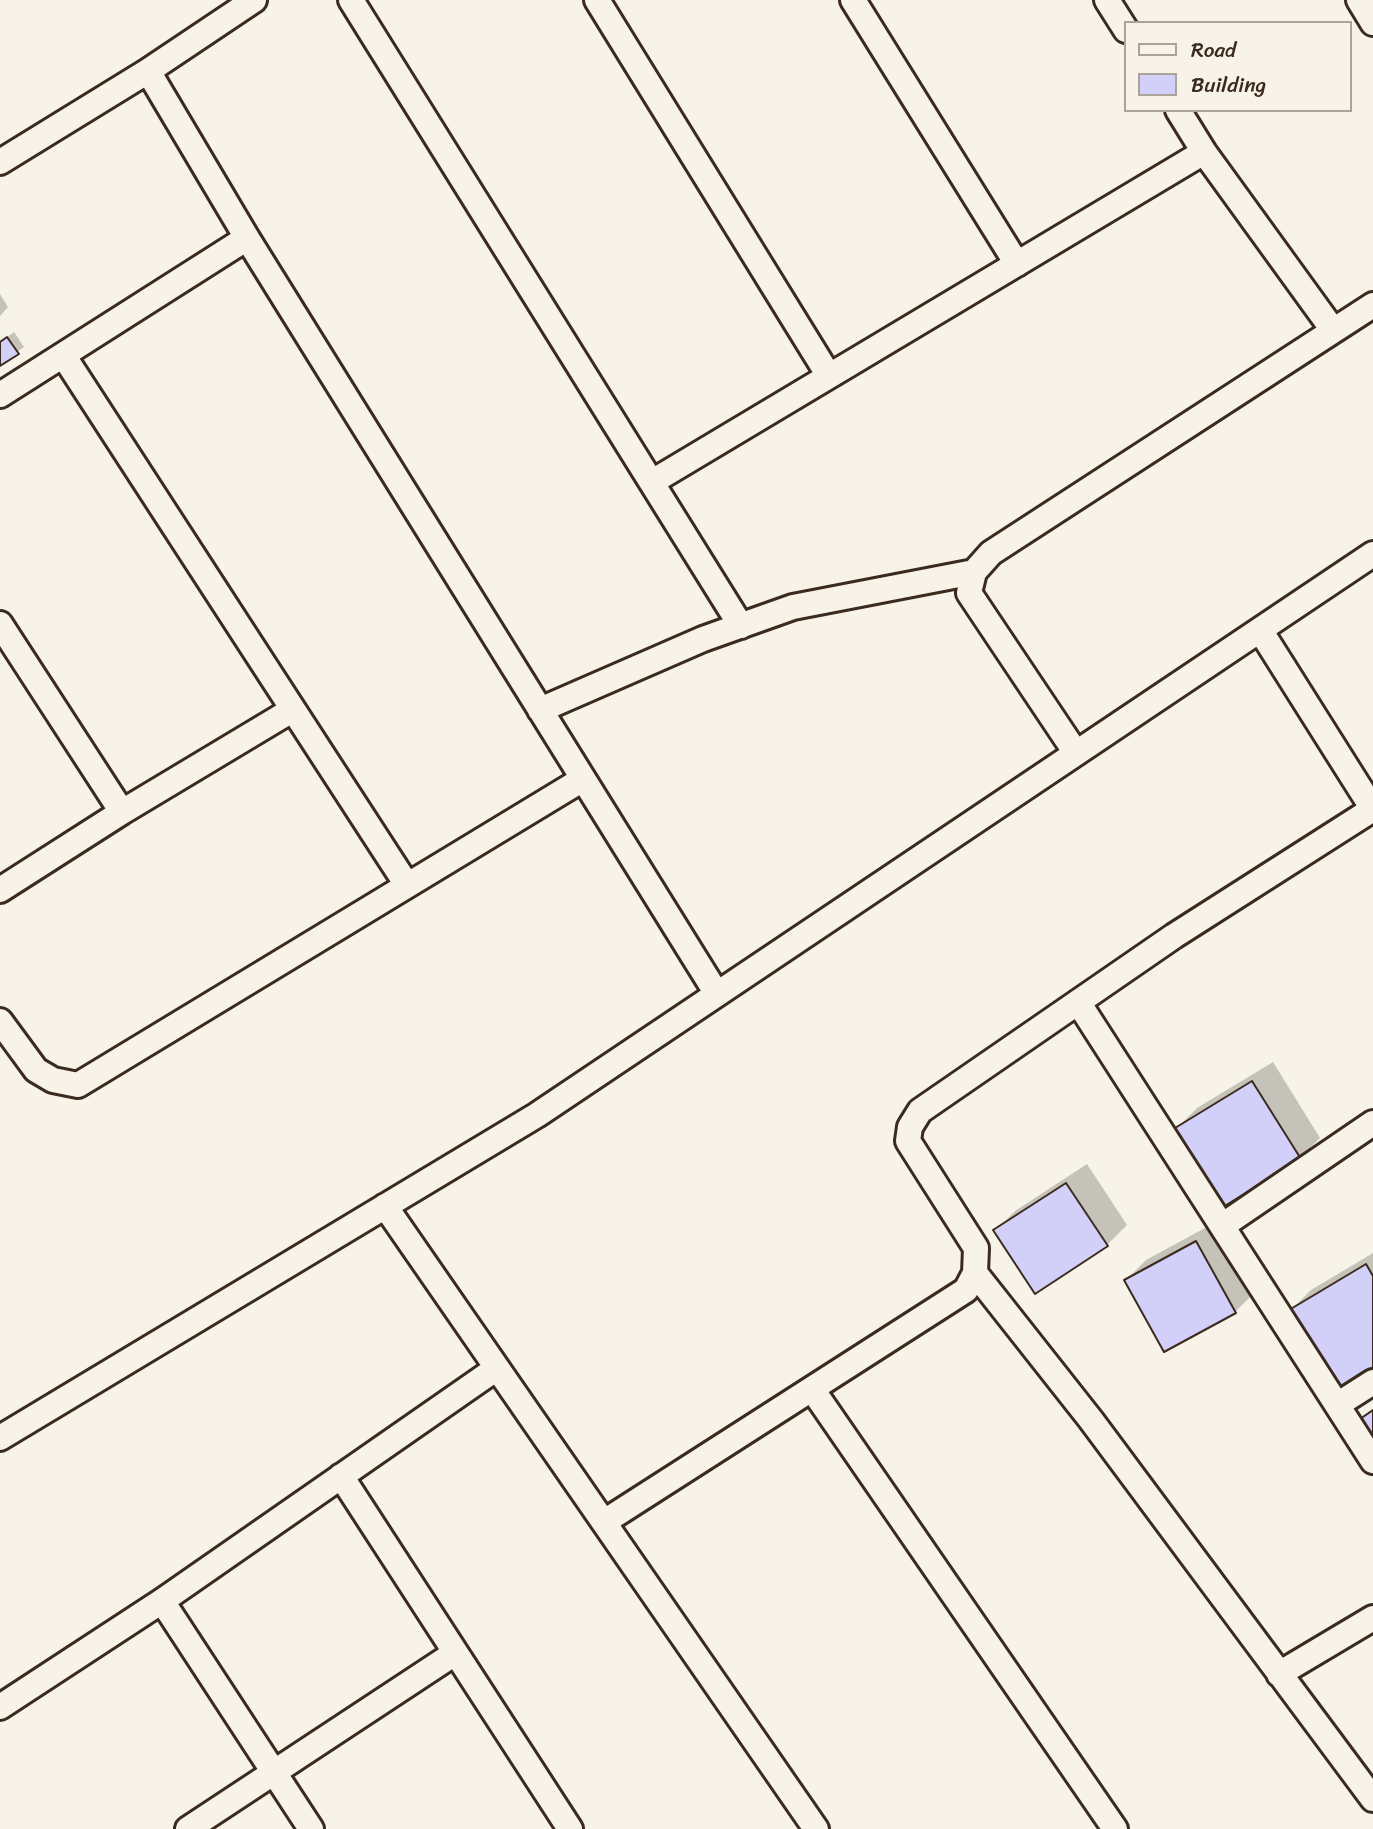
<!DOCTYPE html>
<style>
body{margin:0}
#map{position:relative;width:1373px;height:1829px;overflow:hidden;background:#f7f3e8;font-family:Sriracha,sans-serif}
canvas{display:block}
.legend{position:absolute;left:1124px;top:21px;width:228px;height:91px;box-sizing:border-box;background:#f7f3e8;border:2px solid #aca397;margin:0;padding:9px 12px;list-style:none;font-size:21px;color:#3b2a1e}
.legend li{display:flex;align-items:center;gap:14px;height:35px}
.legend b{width:35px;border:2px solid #aca397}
</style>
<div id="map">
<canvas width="1373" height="1829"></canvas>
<ul class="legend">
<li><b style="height:9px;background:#f7f3e8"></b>Road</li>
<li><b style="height:19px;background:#d2cff8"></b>Building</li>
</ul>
</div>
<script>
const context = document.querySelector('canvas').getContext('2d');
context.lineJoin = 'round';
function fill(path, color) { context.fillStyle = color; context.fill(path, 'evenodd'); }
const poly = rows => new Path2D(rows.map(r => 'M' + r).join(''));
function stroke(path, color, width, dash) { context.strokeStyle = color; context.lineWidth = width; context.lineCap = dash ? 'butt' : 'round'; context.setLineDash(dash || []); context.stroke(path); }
fill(poly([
 [0,294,8,307,0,316],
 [14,332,24,347,0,364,0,342],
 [1273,1062,1320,1138,1300,1158,1177,1128,1197,1108],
 [1087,1164,1127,1225,1107,1245,995,1231,1015,1211],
 [1216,1222,1255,1292,1235,1312,1126,1280,1146,1260],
 [1373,1253,1373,1365,1291,1310,1311,1290]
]), '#0003');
const building = poly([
 [7,337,19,354,0,366,0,342,7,337],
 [1252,1081,1301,1159,1223,1207,1175,1128,1252,1081],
 [1066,1183,1108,1246,1035,1294,993,1230,1066,1183],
 [1196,1241,1236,1313,1164,1352,1124,1280,1196,1241],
 [1366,1264,1373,1276,1373,1367,1337,1389,1289,1310,1366,1264],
 [1373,1410,1373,1446,1357,1421,1373,1410]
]);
fill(building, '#d2cff8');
stroke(building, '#3b2a1e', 2);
const minor = poly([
 [351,0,741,626],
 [597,0,829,376],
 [853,0,1017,264],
 [1107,0,1126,30],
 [1359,0,1373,23],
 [148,71,247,238,717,994],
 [1178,110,1204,152,1333,330],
 [0,162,148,71,254,0],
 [63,355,407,885],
 [0,395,247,238],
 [652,482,1204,152],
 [0,624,122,812],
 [1260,630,1373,809],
 [540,710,703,639,793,607,974,572],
 [1076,753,969,593,974,572,991,553,1373,305],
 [0,890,122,812,292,710],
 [1078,1002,1373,1461],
 [0,1021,36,1070,53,1080,78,1085,583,779],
 [385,1206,816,1829],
 [1222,1226,1373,1123],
 [975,1273,1091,1420,1373,1799],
 [812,1389,1115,1829],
 [1337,1405,1373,1382],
 [0,1438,537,1115,1373,554],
 [341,1476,570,1829],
 [604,1522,966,1290,975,1273,976,1248,908,1141,910,1127,920,1111,1174,936,1373,809],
 [162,1601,311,1829],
 [1279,1674,1373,1618],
 [0,1707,162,1601,497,1368],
 [188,1829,455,1653]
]);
stroke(minor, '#3b2a1e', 30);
stroke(minor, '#f7f3e8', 24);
</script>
